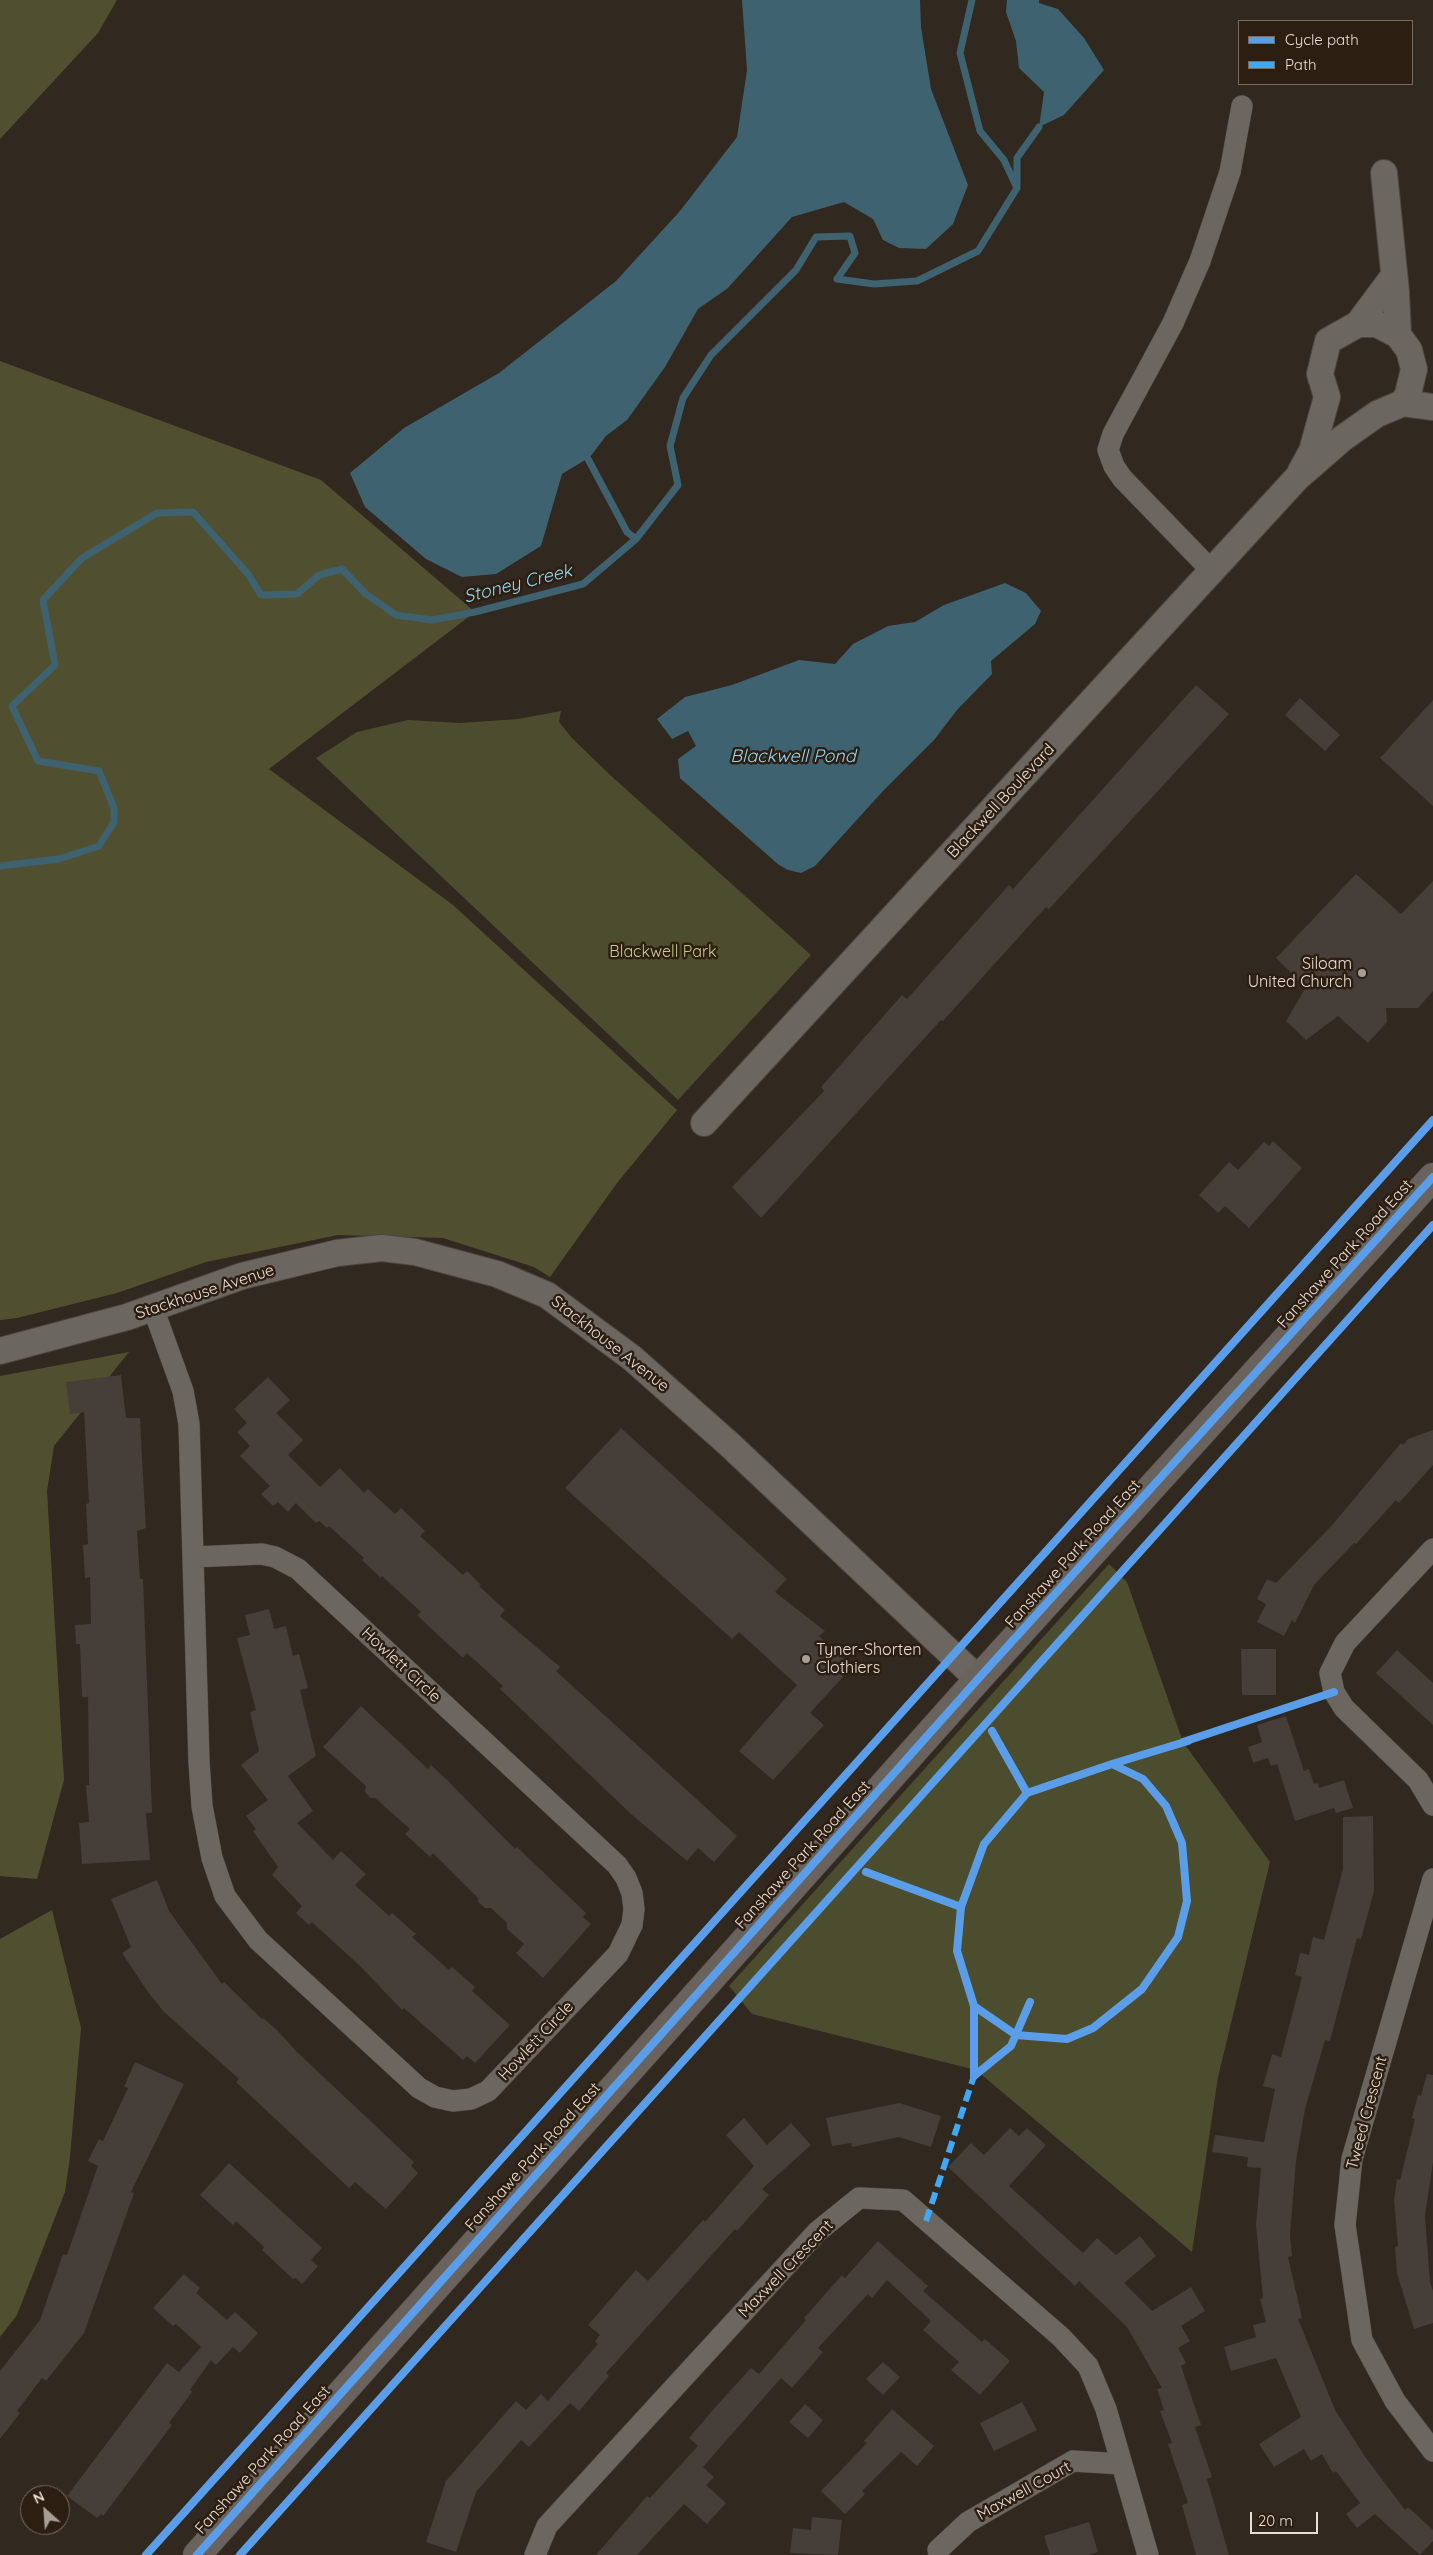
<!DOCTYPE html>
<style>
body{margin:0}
#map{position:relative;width:1433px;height:2555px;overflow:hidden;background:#312820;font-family:Quicksand,sans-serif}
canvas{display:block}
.legend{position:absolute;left:1238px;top:20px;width:175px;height:65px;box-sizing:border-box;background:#2c1e11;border:1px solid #776b60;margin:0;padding:6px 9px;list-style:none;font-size:15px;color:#e8ded6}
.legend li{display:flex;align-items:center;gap:10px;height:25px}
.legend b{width:25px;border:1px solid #776b60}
.north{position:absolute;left:20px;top:2485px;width:50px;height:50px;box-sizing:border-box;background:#2c1e11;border:1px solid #776b60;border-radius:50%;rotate:334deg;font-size:14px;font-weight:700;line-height:20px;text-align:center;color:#e8ded6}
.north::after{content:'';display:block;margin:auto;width:18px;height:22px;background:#a89e96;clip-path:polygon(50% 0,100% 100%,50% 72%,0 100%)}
.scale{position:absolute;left:1250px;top:2512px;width:68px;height:22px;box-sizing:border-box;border:2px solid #e8ded6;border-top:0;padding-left:6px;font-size:15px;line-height:18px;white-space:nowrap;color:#e8ded6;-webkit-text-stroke:4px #2c1e11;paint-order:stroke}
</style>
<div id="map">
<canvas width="1433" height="2555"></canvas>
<ul class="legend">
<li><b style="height:6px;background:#5a9eea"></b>Cycle path</li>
<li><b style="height:6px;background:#3fa9f5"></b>Path</li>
</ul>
<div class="north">N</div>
<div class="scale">20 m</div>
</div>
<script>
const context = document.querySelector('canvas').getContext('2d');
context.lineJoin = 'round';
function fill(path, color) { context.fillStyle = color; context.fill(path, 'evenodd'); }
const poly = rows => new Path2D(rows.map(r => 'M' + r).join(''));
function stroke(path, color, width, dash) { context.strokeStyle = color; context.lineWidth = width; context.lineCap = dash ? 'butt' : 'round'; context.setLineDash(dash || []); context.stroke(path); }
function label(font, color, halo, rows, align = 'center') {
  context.font = font + ' Quicksand,sans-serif'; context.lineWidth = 5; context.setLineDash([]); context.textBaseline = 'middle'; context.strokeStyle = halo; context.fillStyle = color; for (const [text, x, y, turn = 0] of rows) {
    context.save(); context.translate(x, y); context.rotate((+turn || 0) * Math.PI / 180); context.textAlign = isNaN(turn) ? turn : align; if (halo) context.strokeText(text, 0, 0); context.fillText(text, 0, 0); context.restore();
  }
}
fill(poly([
 [561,711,559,722,572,738,609,774,811,955,678,1100,316,758,357,732,408,720,460,723,518,719],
 [1109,1564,1127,1582,1183,1742,1270,1862,1218,2077,1192,2252,976,2070,752,2014,729,1986]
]), '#4c4c2e');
fill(poly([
 [0,0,117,0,98,33,0,139],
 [0,361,321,480,475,612,269,769,453,905,677,1110,617,1183,550,1277,534,1267,443,1238,338,1235,206,1262,117,1293,17,1318,0,1320],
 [129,1352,54,1446,47,1491,64,1780,37,1879,0,1876,0,1376],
 [52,1910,81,2028,70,2157,65,2192,17,2315,0,2337,0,1939]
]), '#505031');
fill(poly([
 [742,0,920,0,921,27,931,89,968,185,953,224,926,249,899,248,883,240,873,219,844,202,792,217,728,288,698,309,665,367,627,420,606,436,590,457,562,474,541,546,496,574,462,577,426,559,365,507,350,473,404,428,499,373,616,281,680,211,737,137,747,70],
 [1007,0,1039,0,1039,3,1058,9,1084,38,1104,70,1064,115,1039,127,1044,92,1019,68,1016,41,1006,12],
 [1005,583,1026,593,1041,611,1035,624,991,661,992,674,957,710,934,740,883,791,815,866,801,873,788,870,779,865,680,778,678,759,696,746,688,731,672,739,657,719,685,697,732,685,799,660,835,664,853,644,888,626,915,622,944,605]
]), '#3e6270');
stroke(poly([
 [1017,185,1017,158,1039,127],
 [588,459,627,532,636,539],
 [0,866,59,859,99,846,114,822,114,808,99,771,38,761,12,706,55,665,43,600,82,558,157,513,193,512,248,574,261,595,297,594,319,575,342,569,366,594,396,615,432,620,475,612,583,584,636,539,678,485,670,446,683,398,711,355,796,270,816,237,850,236,855,253,837,279,874,284,917,281,978,251,1017,188,1004,160,980,131,960,53,972,0]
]), '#3e6270', 7);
fill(poly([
 [1196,685,1229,714,1049,909,1046,907,943,1021,941,1020,761,1218,732,1187,824,1091,821,1087,902,995,907,999,1009,885,1013,889],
 [1300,698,1340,735,1325,751,1285,715],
 [1433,700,1433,806,1380,758],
 [1356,874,1401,914,1433,881,1433,991,1418,1008,1386,1008,1387,1022,1368,1043,1338,1016,1306,1040,1286,1021,1306,987,1276,958],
 [1273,1141,1302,1168,1249,1228,1225,1206,1218,1213,1199,1195,1229,1162,1238,1170,1264,1142,1269,1146],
 [121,1375,126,1418,140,1418,142,1458,146,1528,137,1531,140,1579,143,1579,152,1813,146,1813,150,1860,82,1864,79,1823,89,1822,86,1785,89,1785,88,1697,82,1697,80,1644,76,1644,75,1625,91,1624,90,1577,85,1578,83,1545,88,1544,86,1504,89,1503,84,1412,70,1414,66,1382],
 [268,1377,290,1400,276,1413,303,1440,288,1455,320,1487,340,1468,364,1493,368,1489,395,1514,401,1508,425,1531,420,1536,463,1575,467,1571,481,1585,479,1586,505,1610,500,1616,560,1667,556,1671,737,1836,714,1862,698,1848,687,1861,632,1815,500,1689,503,1686,467,1653,463,1658,438,1635,417,1615,421,1612,382,1576,381,1578,362,1560,364,1558,329,1526,327,1528,319,1521,316,1523,296,1503,288,1512,278,1502,273,1506,261,1494,270,1486,240,1456,250,1446,237,1432,247,1423,234,1409],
 [621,1428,787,1579,775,1592,825,1631,819,1636,852,1667,810,1713,824,1725,773,1780,739,1751,797,1685,739,1632,732,1639,565,1488],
 [1433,1430,1433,1465,1399,1503,1396,1500,1356,1544,1354,1543,1314,1585,1295,1623,1292,1620,1284,1636,1257,1622,1266,1604,1257,1599,1267,1579,1276,1583,1333,1524,1401,1443,1403,1445,1408,1439],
 [269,1609,274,1629,286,1626,293,1656,299,1654,308,1688,300,1690,316,1756,288,1776,313,1811,297,1823,333,1860,341,1851,366,1874,355,1885,389,1916,392,1913,416,1934,412,1937,449,1970,452,1967,475,1987,472,1991,510,2025,475,2063,467,2056,463,2060,404,2008,402,2010,361,1967,312,1922,309,1925,296,1913,302,1906,272,1875,278,1867,253,1831,256,1829,246,1816,268,1800,241,1765,259,1751,250,1712,256,1710,237,1638,250,1635,245,1615],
 [1241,1649,1276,1649,1276,1695,1242,1695],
 [1397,1650,1433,1683,1433,1725,1376,1673],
 [361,1706,428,1769,431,1765,446,1779,515,1849,517,1847,586,1913,583,1917,591,1924,543,1978,516,1953,524,1944,507,1929,507,1923,491,1908,485,1908,478,1902,478,1898,433,1853,430,1857,405,1834,410,1829,375,1798,371,1798,365,1792,366,1786,323,1747],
 [1286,1716,1304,1771,1309,1769,1314,1784,1318,1783,1319,1788,1344,1780,1353,1808,1336,1813,1334,1808,1295,1821,1277,1764,1271,1766,1268,1758,1253,1763,1248,1747,1262,1742,1257,1725],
 [1373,1816,1374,1891,1361,1939,1357,1938,1330,2041,1325,2040,1305,2109,1296,2161,1290,2235,1292,2256,1288,2257,1302,2318,1298,2319,1335,2410,1366,2458,1405,2510,1408,2507,1433,2530,1433,2541,1420,2555,1375,2514,1357,2528,1346,2514,1360,2503,1336,2471,1333,2473,1322,2454,1311,2461,1304,2449,1274,2467,1259,2444,1301,2417,1276,2358,1231,2371,1224,2347,1256,2337,1253,2325,1266,2322,1260,2299,1263,2298,1256,2225,1261,2168,1247,2167,1248,2157,1212,2152,1215,2135,1264,2142,1275,2089,1263,2086,1272,2054,1281,2057,1302,1977,1295,1975,1300,1953,1309,1955,1313,1937,1324,1940,1343,1869,1343,1817],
 [157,1880,169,1911,222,1984,224,1982,262,2019,263,2018,277,2030,296,2051,414,2162,411,2166,418,2173,386,2209,355,2182,349,2188,236,2082,239,2079,164,2012,148,1992,122,1953,131,1947,111,1899],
 [135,2062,184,2084,131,2192,134,2193,84,2333,46,2381,42,2378,17,2411,20,2413,0,2439,0,2371,40,2320,63,2254,67,2255,98,2166,88,2161,99,2139,103,2141,128,2088,124,2087],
 [1427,2074,1433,2075,1433,2162,1425,2216,1430,2282,1433,2291,1433,2323,1414,2329,1397,2273,1395,2247,1398,2246,1394,2200,1397,2179,1400,2180,1415,2119,1412,2118,1418,2095,1421,2096],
 [899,2103,941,2116,931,2147,899,2137,852,2147,851,2143,832,2146,826,2118],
 [744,2118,767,2145,791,2123,811,2145,762,2189,769,2195,737,2231,735,2229,606,2373,609,2376,579,2411,570,2403,529,2447,521,2440,476,2492,456,2552,426,2542,446,2481,516,2401,526,2410,541,2394,548,2401,598,2344,595,2341,600,2335,588,2325,621,2287,636,2270,648,2281,703,2220,705,2222,754,2166,726,2135],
 [1010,2128,1019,2136,1027,2128,1046,2145,1009,2186,1083,2253,1097,2238,1116,2255,1140,2236,1156,2256,1124,2283,1152,2311,1191,2287,1205,2311,1181,2326,1190,2341,1178,2348,1186,2363,1181,2366,1201,2425,1195,2427,1212,2477,1207,2479,1229,2555,1196,2555,1182,2505,1188,2503,1168,2444,1172,2443,1160,2411,1164,2410,1157,2389,1162,2388,1127,2327,1079,2281,1075,2286,948,2167,971,2143,984,2155],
 [229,2163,322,2248,311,2260,318,2266,302,2284,295,2278,293,2279,262,2250,264,2247,236,2221,233,2225,200,2195],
 [878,2241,928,2286,923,2291,982,2342,985,2339,1010,2361,980,2395,951,2370,959,2362,923,2330,931,2321,887,2280,872,2298,868,2294,818,2348,823,2352,792,2388,781,2378,703,2467,714,2477,706,2485,726,2503,707,2524,684,2504,637,2555,596,2555,647,2496,650,2498,698,2446,689,2438,719,2403,751,2368,759,2374,806,2320,804,2318,842,2275,845,2278],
 [184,2274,200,2288,196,2293,227,2320,235,2312,258,2333,240,2353,233,2347,216,2365,211,2360,190,2390,192,2392,169,2423,172,2425,103,2516,101,2514,97,2518,67,2496,167,2363,179,2372,201,2347,176,2324,173,2326,153,2308],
 [883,2362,900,2377,883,2395,866,2379],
 [1022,2402,1037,2430,994,2451,980,2423],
 [805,2404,823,2420,808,2438,789,2422],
 [892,2409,934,2446,917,2466,901,2452,862,2491,865,2494,845,2514,821,2491,867,2443,864,2441],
 [812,2517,842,2520,838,2555,790,2553,793,2528,811,2530],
 [1089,2522,1098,2552,1088,2555,1050,2555,1044,2536]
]), '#463e38');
const minor = poly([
 [1211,570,1122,478,1114,466,1108,450,1113,434,1173,323,1200,261,1230,172,1242,106],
 [153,1308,183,1391,189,1424,193,1557,262,1554,275,1557,298,1569,617,1865,626,1878,632,1893,634,1909,632,1925,618,1954,488,2091,471,2099,453,2101,435,2097,419,2088,258,1940,225,1896,212,1858,202,1806,199,1762,193,1557],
 [1433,1549,1345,1643,1330,1673,1334,1692,1344,1708,1418,1780,1433,1805],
 [1433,1879,1352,2159,1345,2225,1362,2340,1395,2401,1433,2451],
 [938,2550,968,2522,1073,2461,1122,2464],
 [535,2555,547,2526,817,2232,859,2198,903,2200,1061,2337,1088,2366,1106,2409,1148,2555]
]);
const tertiary = poly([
 [1384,173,1396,292,1398,335],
 [1358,324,1393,277],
 [1301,471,1312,451,1327,397,1320,374,1328,341,1358,324,1377,324,1398,335,1409,350,1414,369,1408,394,1403,403],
 [704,1123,1297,478,1343,438,1377,414,1403,403,1433,407],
 [0,1351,127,1317,242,1276,337,1253,382,1248,415,1252,497,1274,547,1295,632,1358,730,1445,978,1679]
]);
const secondary = poly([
 [197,2555,978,1679,1433,1177]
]);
stroke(minor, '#4e4640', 22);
stroke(tertiary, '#4e4640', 28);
stroke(secondary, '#4e4640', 29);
stroke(minor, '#6c6661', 21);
stroke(tertiary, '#6c6661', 26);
stroke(secondary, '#6a625c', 28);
stroke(poly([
 [926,2221,974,2076]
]), '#3fa9f5', 6, [12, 6]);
stroke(poly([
 [1183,1742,1334,1692],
 [1115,1765,1112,1764,1188,1741],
 [866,1872,961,1907,984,1844,1027,1793,992,1731],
 [961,1907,957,1951,974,2006,1016,2035,1067,2039,1093,2028,1142,1989,1178,1937,1187,1901,1182,1843,1166,1806,1143,1779,1112,1764,1027,1793],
 [974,2006,974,2076],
 [974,2076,1011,2046,1030,2002],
 [146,2555,1433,1120],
 [197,2555,978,1679,1433,1177],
 [240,2555,1433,1225]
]), '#5a9eea', 8);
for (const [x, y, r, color] of [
 [1362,973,5,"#a89e96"],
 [806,1659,5,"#a89e96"]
]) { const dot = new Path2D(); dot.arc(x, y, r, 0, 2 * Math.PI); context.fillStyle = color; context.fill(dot); stroke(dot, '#2c1e11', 2); }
label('16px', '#e8ded6', '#2c1e11', [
 ["Blackwell Boulevard",1001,801,-47],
 ["Fanshawe Park Road East",1345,1254,-48],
 ["Stackhouse Avenue",205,1292,-18],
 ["Stackhouse Avenue",610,1344,38],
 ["Fanshawe Park Road East",1073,1554,-48],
 ["Howlett Circle",401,1665,43],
 ["Fanshawe Park Road East",803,1855,-48],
 ["Howlett Circle",536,2041,-47],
 ["Tweed Crescent",1367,2113,-75],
 ["Fanshawe Park Road East",533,2157,-48],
 ["Maxwell Crescent",786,2269,-46],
 ["Fanshawe Park Road East",263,2460,-48],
 ["Maxwell Court",1024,2491,-29]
]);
label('16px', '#c8cb8d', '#2c1e11', [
 ["Blackwell Park",663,952]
]);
label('16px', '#e8ded6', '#2c1e11', [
 ["Siloam",1352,964],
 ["United Church",1352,982],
 ["Tyner-Shorten",816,1650,"left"],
 ["Clothiers",816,1668,"left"]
], 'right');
label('italic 18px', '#90d8f5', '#2c1e11', [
 ["Stoney Creek",518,584,-14],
 ["Blackwell Pond",793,757]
]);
</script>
